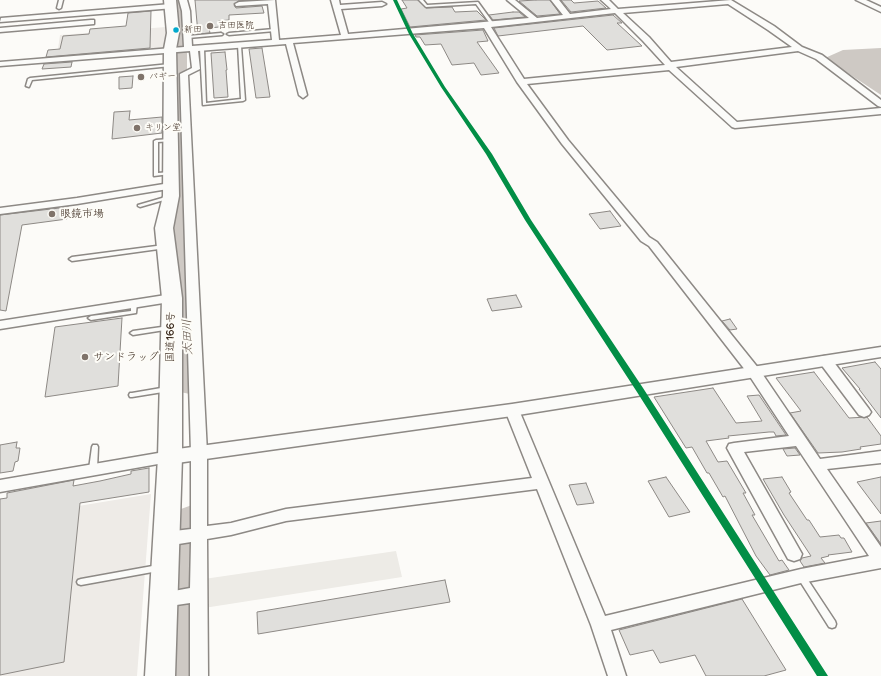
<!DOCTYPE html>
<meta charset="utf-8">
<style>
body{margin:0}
canvas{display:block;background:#fcfbf8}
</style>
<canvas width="881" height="676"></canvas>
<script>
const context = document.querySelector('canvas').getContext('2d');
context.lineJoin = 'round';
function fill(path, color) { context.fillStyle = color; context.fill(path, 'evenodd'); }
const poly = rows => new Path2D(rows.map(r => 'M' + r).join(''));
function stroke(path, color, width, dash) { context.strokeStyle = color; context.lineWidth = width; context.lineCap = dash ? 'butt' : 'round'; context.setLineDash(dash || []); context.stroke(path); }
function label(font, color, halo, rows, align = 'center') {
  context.font = font + ' "Balsamiq Sans","Klee One",sans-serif'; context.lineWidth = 4; context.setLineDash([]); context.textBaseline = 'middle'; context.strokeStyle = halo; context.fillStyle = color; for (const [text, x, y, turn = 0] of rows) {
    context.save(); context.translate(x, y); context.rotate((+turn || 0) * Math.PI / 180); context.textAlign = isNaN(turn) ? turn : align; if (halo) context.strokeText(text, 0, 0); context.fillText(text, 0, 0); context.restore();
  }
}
fill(poly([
 [166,27,166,48,114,53,115,44,58,49,60,35],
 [151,494,137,676,0,676,0,519]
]), '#eeebe7');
fill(poly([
 [396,551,402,577,204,608,204,579]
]), '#edebe6');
fill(poly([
 [881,48,881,95,825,58,843,50]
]), '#cec9c4');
fill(poly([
 [169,0,183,0,186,9,191,43,187,53,187,105,204,385,200,392,190,394,180,392,176,385,169,105,171,53,175,43,172,9,169,0],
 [192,505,203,509,208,518,206,676,168,676,176,518,181,509,192,505]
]), '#cec9c4');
const building = poly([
 [195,0,248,0,238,1,234,5,236,8,262,6,264,13,229,15,229,20,218,21,219,27,209,28,210,33,198,34,195,0],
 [402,0,418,0,426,8,452,7,455,12,477,11,486,20,410,27,401,9,407,8,402,0],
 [536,0,550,0,560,14,537,16,519,1,536,0],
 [561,0,571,0,574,3,598,1,606,8,571,12,561,0],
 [151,11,150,48,46,57,48,50,60,49,63,36,89,34,90,29,126,26,128,13,151,11],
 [513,12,519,12,525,17,493,20,489,15,513,12],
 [613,15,622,23,617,23,642,46,607,50,583,26,498,36,494,28,613,15],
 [483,30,488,41,477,42,499,73,481,75,474,63,452,65,441,44,425,45,420,37,416,37,415,35,483,30],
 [262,48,270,97,256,98,249,49,262,48],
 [225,52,227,70,226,70,228,97,214,98,211,53,225,52],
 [72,62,71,67,42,69,44,64,72,62],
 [133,76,132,88,119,89,119,77,133,76],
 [130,111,129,120,162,117,162,133,112,139,114,112,130,111],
 [68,207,67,219,22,225,6,311,0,310,0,215,68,207],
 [610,211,621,226,600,229,589,214,610,211],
 [516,295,522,307,492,311,487,299,516,295],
 [122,318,118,386,45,397,55,327,122,318],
 [730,319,737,329,730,330,722,321,730,319],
 [875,362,881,369,881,418,859,389,860,389,842,368,875,362],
 [814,372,849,418,867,417,881,436,881,444,860,447,861,449,842,452,818,453,790,413,801,411,776,378,814,372],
 [713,388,736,423,762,421,747,396,759,395,786,435,776,436,774,432,769,432,728,436,729,438,706,441,718,462,727,461,746,493,743,493,755,515,752,515,779,561,782,560,789,570,770,575,756,556,725,496,723,497,709,473,707,473,692,447,686,448,654,397,713,388],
 [17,442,16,448,20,448,18,461,15,462,13,471,0,473,0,445,17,442],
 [795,448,800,455,787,456,783,449,795,448],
 [149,468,149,492,80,503,64,662,0,675,0,499,7,498,7,493,74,480,73,486,100,481,131,474,131,471,149,468],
 [666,477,690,512,669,517,648,481,666,477],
 [782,477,791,492,789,493,807,520,809,520,820,537,839,535,841,538,844,538,852,552,828,555,829,556,821,558,825,563,804,567,800,561,802,558,811,556,784,515,763,479,782,477],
 [881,477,881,514,857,482,881,477],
 [586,483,594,503,577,505,569,485,586,483],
 [881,521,881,544,866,523,881,521],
 [445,580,450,602,258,634,257,612,445,580],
 [742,599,786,670,764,676,706,676,695,655,660,663,653,650,630,655,619,630,742,599]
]);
fill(building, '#e0dfdc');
stroke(building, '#8d8985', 1);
const service = poly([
 [59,0,63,0,61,8,59,9,57,8,59,0],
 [419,0,423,0,427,5,478,2,494,24,491,25,476,4,426,7,419,0],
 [274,29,275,29,275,31,229,35,227,34,229,33,274,29],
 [221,33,223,34,222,35,188,38,186,37,188,36,221,33],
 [238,45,241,46,245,100,243,101,203,105,200,49,202,48,204,49,206,103,241,99,238,45],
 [170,64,171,64,171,66,32,80,29,87,26,86,28,79,30,78,170,64],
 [170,139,172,140,172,141,158,142,158,173,170,172,172,173,170,174,154,176,154,141,156,140,170,139],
 [169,196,171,197,171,198,140,207,138,206,138,205,169,196],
 [164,245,166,246,167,247,166,248,72,261,69,259,72,257,164,245],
 [134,301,137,303,136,313,91,320,88,318,91,316,131,311,131,303,134,301],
 [169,326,171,327,172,328,171,329,133,335,130,333,133,331,169,326],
 [167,387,170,389,169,391,132,397,130,397,129,395,130,393,132,393,167,387],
 [93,445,97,445,98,447,97,469,95,471,93,472,91,471,89,469,92,447,93,445],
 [158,565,161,566,162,568,161,570,158,571,81,585,78,584,77,582,78,580,81,579,158,565],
 [801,573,804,574,835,621,836,624,835,627,832,628,829,627,798,578,797,576,798,574,801,573]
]);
const minor = poly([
 [179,0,187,0,190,11,192,46,272,40,268,4,236,6,235,4,239,2,275,0,279,40,341,35,331,0,339,0,340,5,382,2,386,4,382,6,341,9,348,34,529,18,507,0,515,0,537,18,563,15,551,0,559,0,570,14,611,9,601,0,609,0,618,9,731,0,774,26,802,47,822,55,881,100,881,107,878,106,816,59,798,51,676,67,737,122,881,108,881,114,735,128,732,127,669,70,527,84,568,140,649,237,657,242,759,369,820,459,881,451,881,463,827,469,881,547,881,568,801,583,611,630,626,676,608,676,591,625,537,489,286,521,231,535,207,539,208,676,190,676,190,603,163,607,157,605,154,600,157,595,163,593,190,588,191,542,166,546,160,544,158,539,160,534,166,532,191,529,191,453,180,74,192,68,190,51,0,66,0,62,184,47,182,11,179,0],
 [728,4,768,30,792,47,671,62,649,37,623,13,728,4],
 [615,13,643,41,665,65,524,79,491,27,615,13],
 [484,28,517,82,562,144,641,241,649,246,749,375,789,436,734,443,729,444,727,448,788,559,794,561,800,559,802,554,744,452,796,446,869,556,801,569,605,616,519,410,517,407,512,405,507,407,505,410,532,478,286,509,231,523,207,526,207,453,188,75,200,69,198,51,286,44,299,95,303,98,307,95,293,43,484,28],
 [856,0,866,0,881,7,881,12,856,0],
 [171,4,175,6,174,8,0,22,1,18,171,4],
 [91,20,94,20,94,24,0,32,0,28,91,20],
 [170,183,174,184,175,186,174,188,77,204,0,214,0,208,77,198,170,183],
 [172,294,176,295,178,298,176,301,0,329,0,321,172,294],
 [825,356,830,357,869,409,871,412,869,415,864,417,859,415,820,363,818,360,820,357,825,356],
 [170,451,175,453,178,457,175,461,0,492,0,480,170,451]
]);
const tertiary = poly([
 [881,347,881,357,512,416,170,464,163,462,161,457,163,452,170,450,512,404,881,347]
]);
const trunk = poly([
 [164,0,176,0,179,33,176,49,179,196,173,228,182,298,182,457,175,676,145,676,158,457,162,298,155,228,163,196,164,49,167,33,164,0]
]);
stroke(service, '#8d8985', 3);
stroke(minor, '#8d8985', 3);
stroke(tertiary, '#8d8985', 3);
stroke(trunk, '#8d8985', 3);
fill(service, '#fbfbf9');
fill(minor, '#fbfbf9');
fill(tertiary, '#fbfbf9');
fill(trunk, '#fbfbf9');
fill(poly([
 [393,0,397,0,413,34,445,87,492,154,531,220,643,388,828,676,817,676,637,392,525,220,486,154,441,87,409,34,393,0]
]), '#028e46');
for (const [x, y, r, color] of [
 [210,26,4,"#7f736a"],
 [176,30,3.5,"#00a9ce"],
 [141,77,4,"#7f736a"],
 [137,128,4,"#7f736a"],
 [52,214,4,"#7f736a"],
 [85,357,4,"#7f736a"]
]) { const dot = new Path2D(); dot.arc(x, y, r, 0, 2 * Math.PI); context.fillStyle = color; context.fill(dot); stroke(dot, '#fdfcf7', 1.5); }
label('9px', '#3b2a1e', '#fdfcf7', [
 ["吉田医院",218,26],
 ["バギー",149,77],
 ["キリン堂",145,128]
], 'left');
label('9px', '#3b2a1e', '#fdfcf7', [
 ["新田",184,30]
], 'left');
label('11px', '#3b2a1e', '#fdfcf7', [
 ["眼鏡市場",60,214],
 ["サンドラッグ",93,357]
], 'left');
label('11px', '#3b2a1e', '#fdfcf7', [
 ["国道166号",171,337,-89]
]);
label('italic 12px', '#615349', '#fdfcf7', [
 ["太田川",188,337,-92]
]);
</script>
